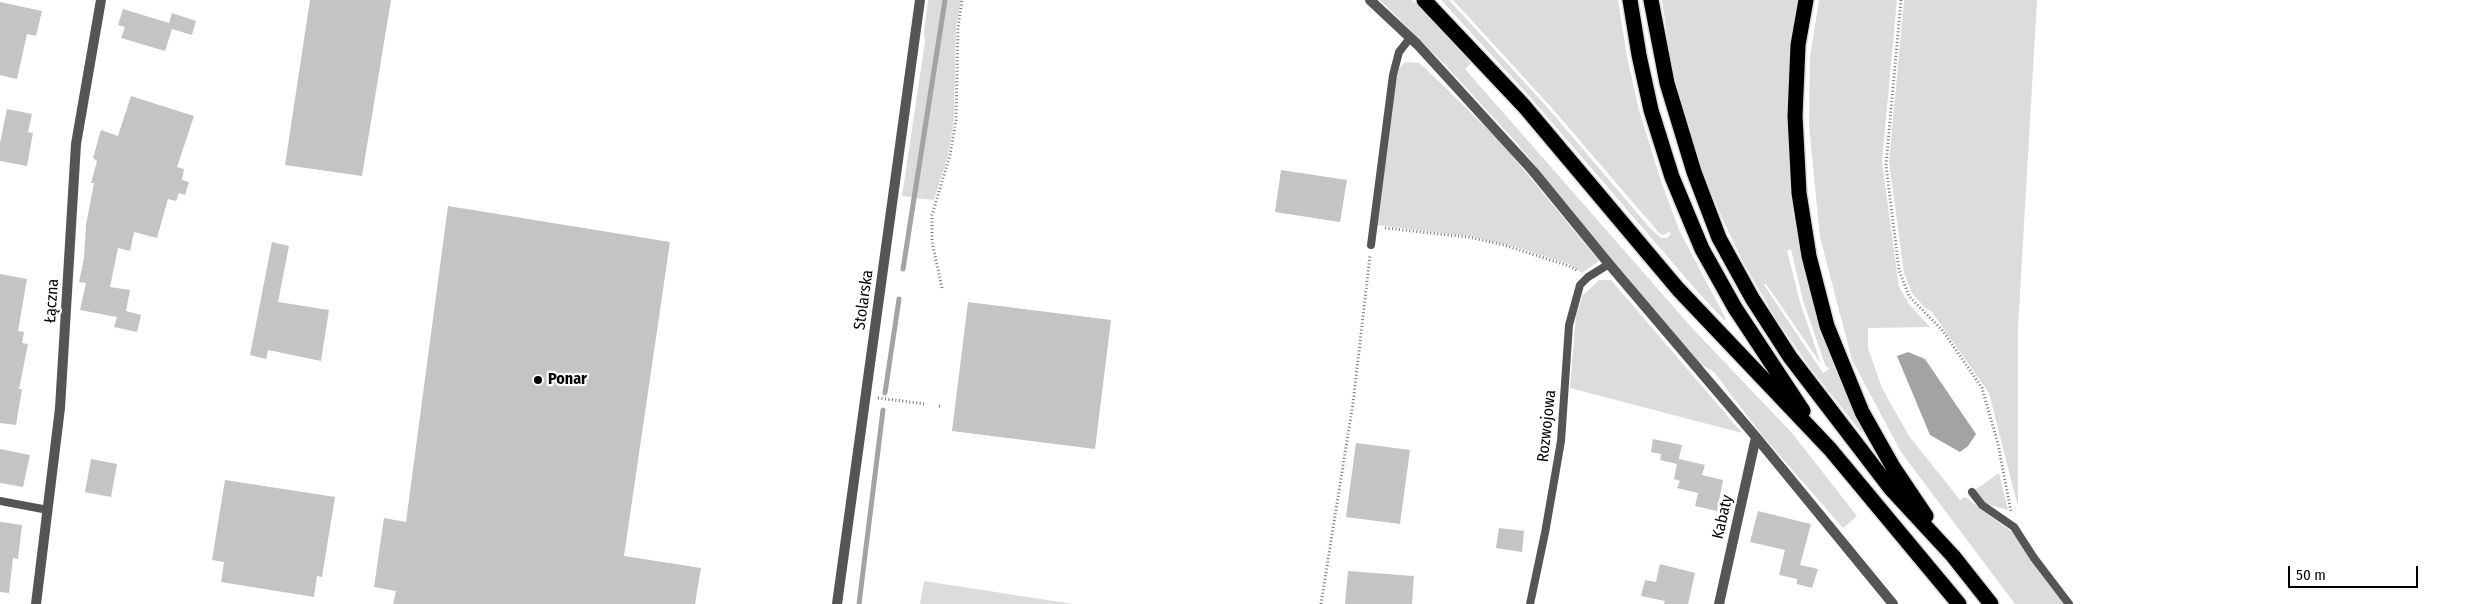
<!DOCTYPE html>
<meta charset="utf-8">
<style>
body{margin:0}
#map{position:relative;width:2466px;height:604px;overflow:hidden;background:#fff;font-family:"Fira Sans Condensed",sans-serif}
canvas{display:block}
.scale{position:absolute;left:2288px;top:566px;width:130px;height:22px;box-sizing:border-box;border:2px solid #000;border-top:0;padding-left:6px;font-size:15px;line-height:18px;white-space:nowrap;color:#000;-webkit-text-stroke:4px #fff;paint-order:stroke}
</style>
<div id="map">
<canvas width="2466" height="604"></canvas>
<div class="scale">50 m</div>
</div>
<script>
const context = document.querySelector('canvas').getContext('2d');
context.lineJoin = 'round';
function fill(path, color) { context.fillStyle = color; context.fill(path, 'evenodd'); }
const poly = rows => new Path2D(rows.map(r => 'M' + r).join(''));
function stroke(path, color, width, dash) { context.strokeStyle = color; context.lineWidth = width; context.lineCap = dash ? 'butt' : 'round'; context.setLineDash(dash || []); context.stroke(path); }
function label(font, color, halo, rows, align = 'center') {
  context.font = font + ' "Fira Sans Condensed",sans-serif'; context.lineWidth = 4.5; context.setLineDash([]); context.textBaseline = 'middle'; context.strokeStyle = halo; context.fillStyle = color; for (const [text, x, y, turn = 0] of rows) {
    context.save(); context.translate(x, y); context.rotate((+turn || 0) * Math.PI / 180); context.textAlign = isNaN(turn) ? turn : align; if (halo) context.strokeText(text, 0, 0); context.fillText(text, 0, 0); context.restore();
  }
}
fill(poly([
 [928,0,943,0,913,197,902,196,925,42,924,31],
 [946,0,961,0,956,26,954,120,948,155,934,200,916,198],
 [1380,0,1412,0,1427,14,1471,63,1465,69,1693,329,1792,433,1857,516,1843,528,1761,434,1714,372,1693,360,1657,318,1517,143,1444,64],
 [1441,0,1449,0,1547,107,1650,228,1661,238,1667,238,1671,234,1669,232,1664,235,1660,234,1551,107,1453,0,1618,0,1627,57,1639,110,1659,175,1679,230,1726,319,1724,320,1697,291,1530,97],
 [1662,0,1799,0,1791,50,1787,120,1793,214,1804,273,1821,332,1864,431,1861,432,1811,369,1776,319,1743,262,1722,218,1704,175,1686,120,1671,63],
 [1791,249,1803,301,1826,367,1828,367,1829,369,1823,373,1764,285,1766,284,1821,364,1800,302,1787,251],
 [1819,0,1897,0,1882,162,1899,287,1909,304,1930,327,1868,328,1868,348,1882,388,1909,436,1960,500,1965,497,2012,532,2065,604,2015,604,1901,452,1852,360,1820,237,1809,126,1810,57],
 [1904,0,2037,0,2018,328,2018,507,1989,393,1932,312,1924,307,1912,293,1904,273,1889,162],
 [1405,62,1419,63,1426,69,1501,142,1599,261,1582,273,1569,264,1516,247,1469,236,1376,225,1396,72],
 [1599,280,1611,280,1742,433,1570,388,1576,315,1582,296],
 [1999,473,2008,510,1986,504,1975,490],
 [924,581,1073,604,920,604]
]), '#dcdcdc');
fill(poly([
 [1908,352,1925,359,1976,434,1968,446,1960,452,1930,435,1897,356]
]), '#a3a3a3');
stroke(poly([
 [903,269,945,0],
 [885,393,899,299],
 [859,604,883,410]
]), '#a3a3a3', 5);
fill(poly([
 [310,0,391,0,362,176,285,165],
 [0,2,42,11,36,36,27,34,17,79,0,75],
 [123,9,169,23,172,13,196,21,192,35,172,29,165,51,121,38,125,27,118,25],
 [131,96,194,116,177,167,184,169,182,180,189,182,185,195,179,193,176,201,168,199,157,238,134,232,130,251,118,248,110,287,130,290,126,311,141,315,137,332,114,327,117,317,80,310,86,283,79,282,84,258,86,225,94,183,91,183,97,161,93,158,101,130,118,136],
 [7,109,32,114,28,132,33,133,27,166,0,161,0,143],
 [1281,170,1347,180,1340,222,1275,212],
 [448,206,670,242,624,556,701,568,695,604,393,604,396,591,374,587,384,518,406,522],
 [272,242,289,246,278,302,329,310,321,361,268,350,266,359,250,355],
 [0,274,27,279,18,331,24,332,22,343,28,344,19,389,22,389,16,425,0,423],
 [968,302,1111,320,1095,449,952,431],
 [1653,439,1682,445,1678,462,1679,459,1705,465,1702,475,1723,480,1717,511,1695,506,1698,493,1677,488,1680,481,1674,479,1677,464,1660,460,1661,454,1651,452],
 [1356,443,1410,450,1400,524,1346,517],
 [0,449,30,455,23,487,0,483],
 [91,459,117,464,111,497,85,492],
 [225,480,335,497,322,577,317,576,314,597,221,582,224,562,212,560],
 [1758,511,1811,524,1800,565,1818,569,1812,588,1797,584,1797,579,1779,575,1785,550,1750,542],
 [0,522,22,525,18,559,13,558,9,593,0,592],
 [1499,528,1524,531,1522,552,1496,548],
 [1660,564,1695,573,1688,604,1664,604,1665,601,1641,596,1645,580,1656,582],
 [1348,571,1414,576,1412,604,1345,604]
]), '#c4c4c4');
const highway = poly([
 [1424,0,1524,106,1678,289,1830,449,1959,604],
 [1630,0,1639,55,1651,110,1672,177,1702,249,1735,308,1803,411],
 [1651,0,1667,83,1694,172,1719,238,1752,298,1790,357,1891,489,1953,556,1991,604],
 [1806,0,1798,45,1795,116,1799,193,1809,256,1827,326,1862,412,1893,467,1926,516]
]);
stroke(highway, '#dbdbdb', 18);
stroke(poly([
 [1901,0,1886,165,1899,270,1909,296,1943,331,1982,388,1998,444,2011,512],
 [1385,228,1468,237,1504,245,1569,266,1578,271],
 [942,288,932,242,932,215,950,155,956,120,958,27,962,0],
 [878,398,926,404],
 [939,406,942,407],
 [1321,604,1353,403,1370,256]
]), '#777', 3, [1, 2.5]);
stroke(poly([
 [1371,245,1393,75,1399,52,1410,38],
 [1972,492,1982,505,2014,527,2034,558,2069,604],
 [0,501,48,510],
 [1530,604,1545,533,1561,441,1569,325,1580,285,1588,277,1609,264]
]), '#555', 8);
stroke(poly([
 [1370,0,1417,44,1533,171,1609,264,1756,437,1893,604],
 [36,604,60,408,76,144,101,0],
 [837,604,920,0],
 [1719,604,1756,437]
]), '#555', 10);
stroke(highway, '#000', 15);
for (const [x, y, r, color] of [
 [538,380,5,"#000"]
]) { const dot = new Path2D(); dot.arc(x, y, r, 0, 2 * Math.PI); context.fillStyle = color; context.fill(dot); stroke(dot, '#fff', 2); }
label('16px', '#000', '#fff', [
 ["Stolarska",864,300,-82],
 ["Łączna",52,301,-86],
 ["Rozwojowa",1547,426,-84],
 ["Kabaty",1723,517,-77]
]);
label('bold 16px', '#000', '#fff', [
 ["Ponar",548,380]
], 'left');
</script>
